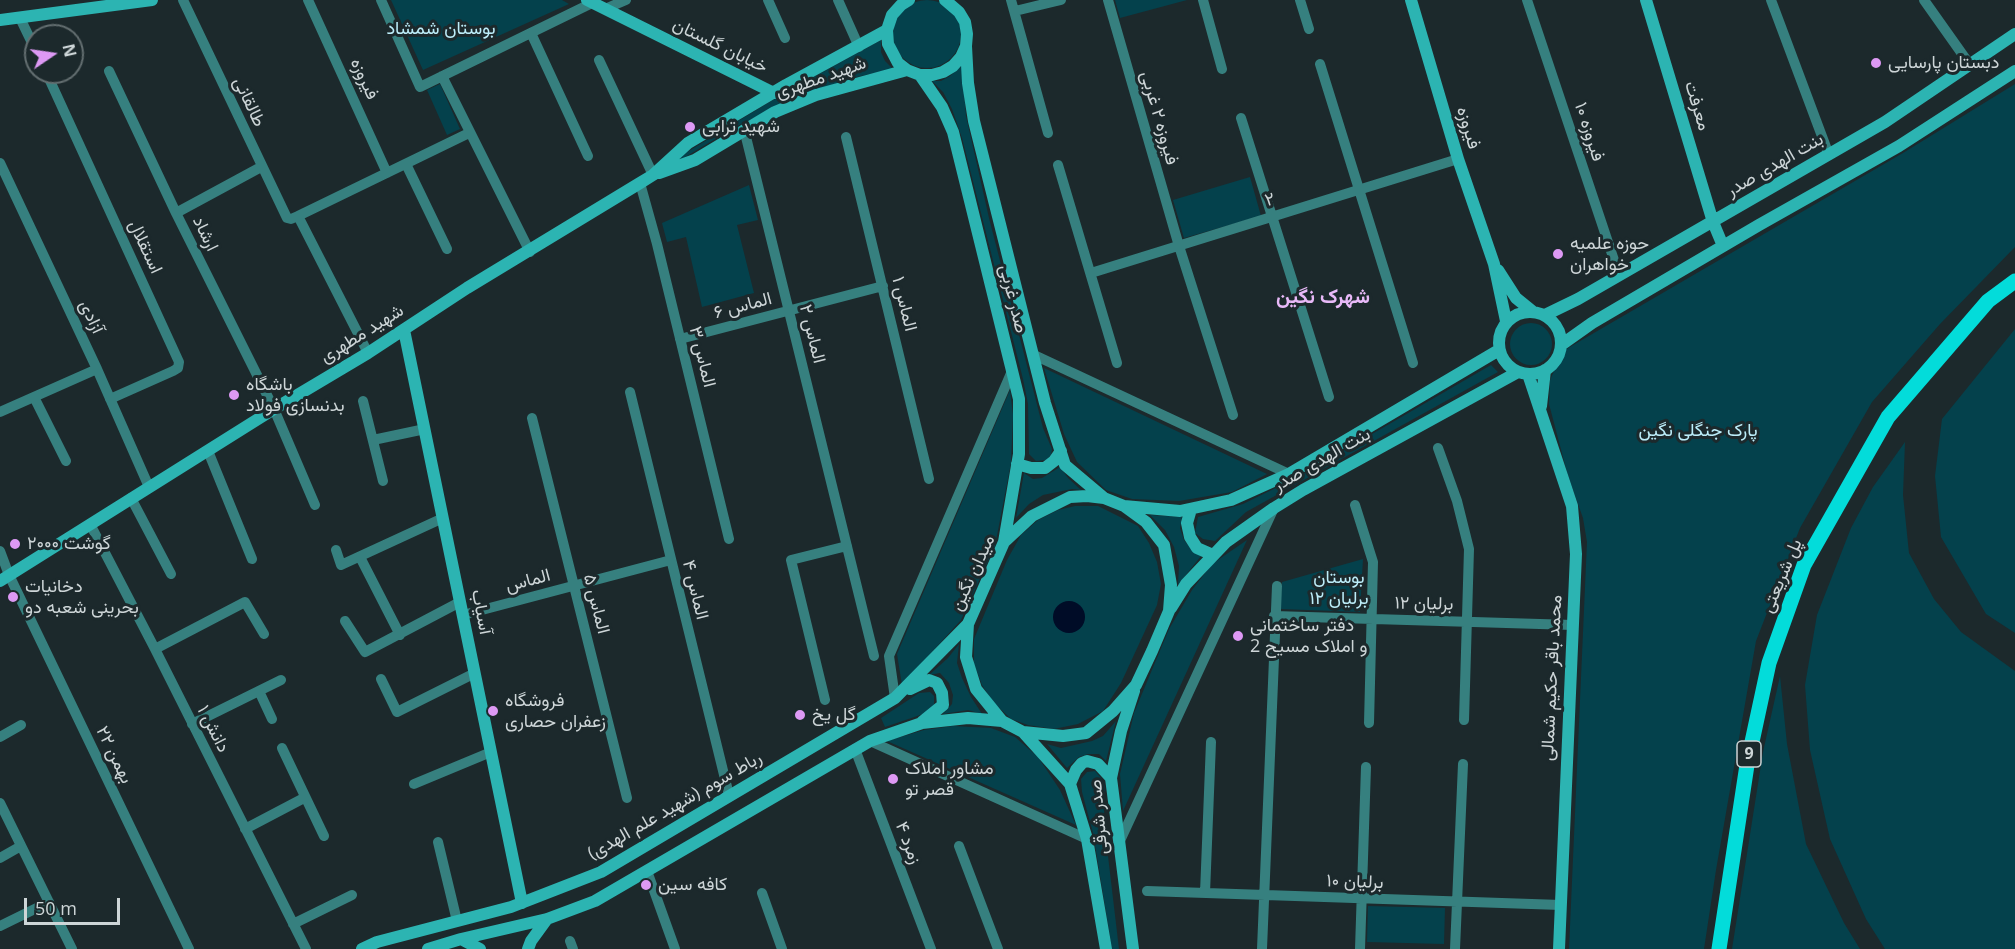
<!DOCTYPE html>
<meta charset="utf-8">
<style>
body{margin:0}
#map{position:relative;width:2015px;height:949px;overflow:hidden;background:#1c292c;font-family:"Open Sans",sans-serif}
canvas{display:block}
.north{position:absolute;left:24px;top:24px;width:60px;height:60px;box-sizing:border-box;background:#1c292c;border:2px solid #636e70;border-radius:50%;rotate:77deg;font-size:16px;font-weight:700;line-height:24px;text-align:center;color:#cdd5d7}
.north::after{content:'';display:block;margin:auto;width:21px;height:27px;background:#dd99f4;clip-path:polygon(50% 0,100% 100%,50% 72%,0 100%)}
.scale{position:absolute;left:24px;top:898px;width:96px;height:27px;box-sizing:border-box;border:3px solid #cdd5d7;border-top:0;padding-left:8px;font-size:18px;line-height:21px;white-space:nowrap;color:#cdd5d7;-webkit-text-stroke:4px #1c292c;paint-order:stroke}
</style>
<div id="map">
<canvas width="2015" height="949"></canvas>
<div class="north">N</div>
<div class="scale">50 m</div>
</div>
<script>
const context = document.querySelector('canvas').getContext('2d');
context.lineJoin = 'round';
function fill(path, color) { context.fillStyle = color; context.fill(path, 'evenodd'); }
const poly = rows => new Path2D(rows.map(r => 'M' + r).join(''));
function stroke(path, color, width, dash) { context.strokeStyle = color; context.lineWidth = width; context.lineCap = dash ? 'butt' : 'round'; context.setLineDash(dash || []); context.stroke(path); }
function label(font, color, halo, rows, align = 'center') {
  context.font = font + ' "Open Sans",Vazirmatn,sans-serif'; context.lineWidth = 6; context.setLineDash([]); context.textBaseline = 'middle'; context.strokeStyle = halo; context.fillStyle = color; for (const [text, x, y, turn = 0] of rows) {
    context.save(); context.translate(x, y); context.rotate((+turn || 0) * Math.PI / 180); context.textAlign = isNaN(turn) ? turn : align; if (halo) context.strokeText(text, 0, 0); context.fillText(text, 0, 0); context.restore();
  }
}
fill(poly([
 [391,0,562,0,569,4,423,70],
 [1115,0,1187,0,1120,18],
 '893 34a34 34 0 1 1 68 0a34 34 0 1 1-68 0Z',
 [881,40,881,52,885,61,893,69,852,78,803,95,737,126,662,171,659,169,781,95],
 [962,65,966,116,989,218,1043,428,1052,449,1051,455,1046,460,1036,461,1029,454,1028,404,1023,379,962,138,952,109,943,92,932,81,941,81,950,76],
 [440,84,460,129,447,135,427,90],
 [2015,84,2015,247,1940,324,1872,402,1800,528,1756,641,1716,870,1704,949,1569,949,1587,542,1583,518,1568,476,1549,404,1550,380,1563,351,1903,153],
 [1250,177,1261,216,1184,238,1173,200],
 [749,185,758,220,737,225,754,293,702,307,686,237,667,242,662,223],
 '1510 344a21 21 0 1 1 42 0a21 21 0 1 1-42 0Z',
 [2015,329,2015,633,1986,614,1941,537,1935,476,1942,419],
 [1491,365,1498,372,1246,512,1215,541,1203,539,1195,533,1198,517,1243,504,1298,477],
 [1044,368,1267,474,1232,492,1179,501,1132,499,1106,490,1077,462,1064,434],
 [1010,390,1013,415,1011,463,995,546,961,620,902,685,897,654],
 [1905,442,1903,495,1909,553,1934,599,1961,632,2015,671,2015,949,1885,949,1866,919,1830,839,1810,750,1805,685,1817,615,1851,528,1873,487],
 [1060,467,1068,478,1081,490,1072,489,1043,495,1029,504,1016,518,1024,473,1033,479,1042,478],
 [1075,506,1098,506,1138,526,1149,543,1157,562,1161,584,1157,605,1121,683,1103,711,1078,724,1054,729,1028,725,1011,719,992,701,982,685,974,664,974,639,1007,560,1021,535,1038,520,1058,510],
 [1150,515,1182,517,1180,528,1184,540,1192,550,1201,556,1178,585,1179,566,1174,547,1165,530],
 [1247,540,1123,811,1120,774,1134,713,1169,629,1192,590,1212,564],
 [1363,559,1360,612,1280,609,1282,582],
 [959,644,957,663,962,678,971,697,982,714,968,710,943,714,952,704,953,695,949,683,940,673,929,675,948,658],
 [1780,676,1787,744,1806,844,1844,923,1860,949,1732,949,1763,752],
 [930,692,934,696,934,707,926,713,885,727,881,718,919,693],
 [1116,721,1106,761,1099,754,1088,754,1079,757,1067,768,1047,744,1061,748,1092,741,1103,736],
 [953,726,991,728,1015,737,1038,757,1060,790,1076,825,887,741,924,730],
 [1095,771,1102,779,1105,787,1104,822,1119,949,1112,949,1093,833,1082,792,1081,779,1087,772],
 [1368,906,1445,908,1444,944,1367,942]
]), '#04414c');
fill(poly([
 '1053 617a16 16 0 1 1 32 0a16 16 0 1 1-32 0Z'
]), '#000c27');
stroke(poly([
 [183,0,287,218,291,219,298,216,469,133],
 [308,0,387,173],
 [381,0,420,87,592,3],
 [768,0,785,38],
 [838,0,859,47],
 [1011,0,1048,133],
 [1108,0,1179,246,1233,415],
 [1203,0,1222,69],
 [1300,0,1309,29],
 [1527,0,1619,275],
 [1771,0,1829,155],
 [1924,0,1970,65],
 [605,9,626,0],
 [1015,11,1061,0],
 [20,18,36,51],
 [531,33,588,156],
 [599,60,653,175],
 [1320,64,1413,363],
 [109,71,176,213,274,409,315,505],
 [46,72,179,362,178,368,173,371,110,399],
 [442,76,530,252],
 [1241,118,1329,397],
 [744,129,874,656],
 [846,137,929,479],
 [0,163,97,369,149,487],
 [406,164,447,249],
 [1058,165,1117,363],
 [640,183,657,244,729,539],
 [176,213,261,167],
 [298,216,368,353],
 [1091,273,1458,159],
 [680,339,883,286],
 [1032,354,1289,474],
 [630,392,729,795],
 [34,397,66,461],
 [363,401,383,481],
 [0,412,97,369],
 [532,418,627,798],
 [373,440,425,429],
 [1438,448,1457,501,1469,549,1464,720],
 [208,451,252,559],
 [131,498,171,574],
 [1355,505,1373,562,1369,723],
 [90,524,155,649,306,949],
 [336,550,341,565,443,518],
 [0,551,9,575,189,949],
 [360,557,400,635],
 [463,615,671,560],
 [1274,616,1573,625],
 [345,621,365,652,460,602],
 [155,649,245,602,264,634],
 [381,679,397,712,475,673],
 [259,691,272,719],
 [895,698,889,656,1012,371],
 [825,700,791,560,847,546],
 [192,724,281,680],
 [0,737,21,725],
 [870,741,1087,839],
 [282,748,324,836],
 [855,749,931,949],
 [414,784,491,752],
 [0,803,72,949],
 [245,829,304,798],
 [438,842,457,921],
 [1119,843,1274,508],
 [959,846,998,949],
 [0,858,21,846],
 [647,871,675,949],
 [1147,891,1561,905],
 [762,893,782,949],
 [1205,893,1211,742],
 [293,924,352,895],
 [0,926,49,902],
 [570,941,573,949],
 [1262,949,1277,586],
 [1360,949,1366,767],
 [1455,949,1463,764]
]), '#36807f', 10);
stroke(poly([
 [587,0,774,93],
 [909,0,901,5,892,15,887,30,888,44,898,63,907,70,920,75,932,75,943,72,953,66,961,57,966,46,967,34,965,22,959,12,945,0],
 [1411,0,1458,159,1494,264,1506,321],
 [1646,0,1713,222,1723,246],
 [0,20,152,0],
 [966,46,968,83,974,121,1045,403,1065,465,1103,497],
 [920,75,942,107,953,132,1019,399,1019,454,1004,542],
 [659,173,695,160,775,112,816,95,907,70],
 [1498,270,1516,298,1532,311],
 '1499 343a31 31 0 1 1 62 0a31 31 0 1 1-62 0Z',
 [1545,315,1578,299,1885,122,2015,34],
 [404,330,522,903],
 [1561,345,1592,323,1759,225,1899,146,2015,71],
 [1528,374,1572,506,1576,554,1559,949],
 [1541,406,1545,370],
 [1017,464,1031,468,1045,468,1054,461,1061,451],
 [1087,496,1104,498,1124,506,1146,522,1164,545,1171,585,1169,611,1152,651,1136,685,1113,711,1086,733,1063,736,1023,732,1002,721,976,689,966,657,968,624,1004,542,1032,516,1070,497,1087,496],
 [1124,506,1180,511,1231,500,1289,474,1499,350],
 [1191,509,1187,523,1190,537,1197,548,1213,555],
 [0,581,274,409,368,353,467,288,640,183,653,175,688,143,786,85,887,30],
 [1171,608,1186,584,1226,542,1274,508,1303,490,1518,372],
 [910,689,929,680,937,683,942,693,943,705,922,722],
 [1023,732,1070,784,1087,839,1106,949],
 [1070,784,1076,770,1082,763,1087,761,1098,764,1111,778],
 [461,939,480,949],
 [362,949,377,942,511,907,601,872,895,698,968,624],
 [428,949,461,939,547,919,595,901,870,741,922,723,968,718,1002,721],
 [528,949,531,941,547,919],
 [1133,949,1111,778,1121,731,1134,691]
]), '#2cb4b2', 12);
stroke(poly([
 [1719,949,1747,765,1769,663,1804,565,1888,417,1988,301,2015,281]
]), '#03dcda', 15);
for (const [x, y, r, color] of [
 [1876,63,6,"#dd99f4"],
 [690,127,6,"#dd99f4"],
 [1558,254,6,"#dd99f4"],
 [234,395,6,"#dd99f4"],
 [15,544,6,"#dd99f4"],
 [13,597,6,"#dd99f4"],
 [1238,636,6,"#dd99f4"],
 [493,711,6,"#dd99f4"],
 [800,715,6,"#dd99f4"],
 [893,779,6,"#dd99f4"],
 [646,885,6,"#dd99f4"]
]) { const dot = new Path2D(); dot.arc(x, y, r, 0, 2 * Math.PI); context.fillStyle = color; context.fill(dot); stroke(dot, '#1c292c', 2); }
for (const [x, y, w] of [
 [1749,754,24]
]) { const box = new Path2D(); box.roundRect(x - w / 2, y - 13, w, 26, 4.5); context.fillStyle = '#1c292c'; context.fill(box); stroke(box, '#cdd5d7', 1.5); }
label('bold 16px', '#cdd5d7', null, [
 ["9",1749,754]
]);
label('18px', '#bcedf9', '#1c292c', [
 ["بوستان شمشاد",441,29],
 ["پارک جنگلی نگین",1698,431],
 ["بوستان",1339,578],
 ["برلیان ۱۲",1339,599]
]);
label('18px', '#cdd5d7', '#1c292c', [
 ["خیابان گلستان",720,46,26],
 ["شهید مطهری",821,78,-19],
 ["فیروزه",364,79,65],
 ["طالقانی",249,102,65],
 ["معرفت",1697,106,73],
 ["فیروزه ۲ غربی",1159,118,74],
 ["فیروزه",1468,128,73],
 ["فیروزه ۱۰",1589,132,72],
 ["بنت الهدی صدر",1775,165,-30],
 ["۲",1270,200,-17],
 ["ارشاد",205,234,64],
 ["استقلال",145,247,65],
 ["صدر غربی",1013,299,76],
 ["الماس ۱",904,304,76],
 ["الماس ۶",743,306,-15],
 ["آزادی",91,317,65],
 ["شهید مطهری",362,334,-32],
 ["الماس ۲",812,334,76],
 ["الماس ۳",702,357,76],
 ["بنت الهدی صدر",1322,460,-30],
 ["میدان نگین",973,573,-65],
 ["پل شریعتی",1782,576,-67],
 ["الماس",528,581,-15],
 ["الماس ۴",695,590,76],
 ["الماس ۵",596,604,76],
 ["برلیان ۱۲",1424,604,1],
 ["آسیاب",481,612,79],
 ["محمد باقر حکیم شمالی",1552,678,-87],
 ["دانش ۱",213,729,63],
 ["۲۲ بهمن",114,755,64],
 ["رباط سوم (شهید علم الهدی)",675,806,-30],
 ["صدر شرقی",1099,817,-95],
 ["زمرد ۴",908,843,69],
 ["برلیان ۱۰",1355,882,2]
]);
label('18px', '#cdd5d7', '#1c292c', [
 ["دبستان پارسایی",1888,63],
 ["شهید ترابی",702,127],
 ["حوزه علمیه",1570,244],
 ["خواهران",1570,265],
 ["باشگاه",246,385],
 ["بدنسازی فولاد",246,406],
 ["گوشت ۲۰۰۰",27,544],
 ["دخانیات",25,587],
 ["بحرینی شعبه دو",25,608],
 ["دفتر ساختمانی",1250,626],
 ["و املاک مسیح 2",1250,647],
 ["فروشگاه",505,701],
 ["زعفران حصاری",505,722],
 ["گل یخ",812,715],
 ["مشاور املاک",905,769],
 ["قصر تو",905,790],
 ["کافه سین",658,885]
], 'left');
label('bold 20px', '#e8b9f8', '#1c292c', [
 ["شهرک نگین",1323,297]
]);
</script>
